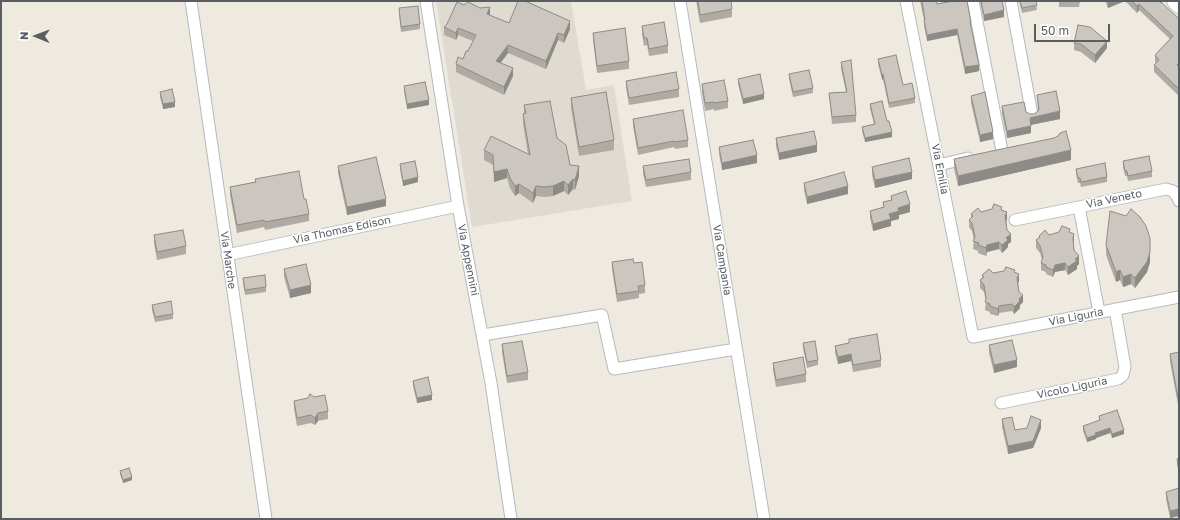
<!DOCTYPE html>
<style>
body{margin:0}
#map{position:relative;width:1180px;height:520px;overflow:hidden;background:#eeeae0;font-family:"Golos Text",sans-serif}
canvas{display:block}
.frame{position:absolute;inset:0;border:2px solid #595e63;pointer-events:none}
.north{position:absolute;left:16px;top:16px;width:40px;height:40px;-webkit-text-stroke:3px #fff;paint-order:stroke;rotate:271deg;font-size:11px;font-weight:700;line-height:16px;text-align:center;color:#595e63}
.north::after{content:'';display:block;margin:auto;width:14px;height:18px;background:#595e63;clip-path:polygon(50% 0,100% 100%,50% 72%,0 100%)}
.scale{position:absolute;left:1034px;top:24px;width:76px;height:18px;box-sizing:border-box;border:2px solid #595e63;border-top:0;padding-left:5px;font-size:12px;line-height:14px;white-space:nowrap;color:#595e63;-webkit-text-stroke:3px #fff;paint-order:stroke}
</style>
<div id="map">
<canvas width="1180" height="520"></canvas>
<div class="frame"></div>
<div class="north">N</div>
<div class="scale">50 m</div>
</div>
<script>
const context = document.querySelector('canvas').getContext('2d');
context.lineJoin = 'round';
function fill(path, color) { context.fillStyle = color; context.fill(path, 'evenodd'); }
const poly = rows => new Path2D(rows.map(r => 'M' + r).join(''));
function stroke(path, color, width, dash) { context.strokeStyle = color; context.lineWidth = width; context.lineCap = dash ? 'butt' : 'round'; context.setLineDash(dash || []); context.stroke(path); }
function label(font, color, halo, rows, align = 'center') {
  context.font = font + ' "Golos Text",sans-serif'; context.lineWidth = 3; context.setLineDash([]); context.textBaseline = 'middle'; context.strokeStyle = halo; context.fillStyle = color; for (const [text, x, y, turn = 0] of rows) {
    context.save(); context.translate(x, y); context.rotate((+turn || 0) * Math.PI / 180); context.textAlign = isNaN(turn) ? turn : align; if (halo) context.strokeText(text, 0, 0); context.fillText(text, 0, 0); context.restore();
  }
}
fill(poly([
 [436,1,571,1,586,90,614,85,632,201,472,227]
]), '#e0dbd1');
const minor = poly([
 [191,1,266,519],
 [426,1,458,206,491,383,511,519],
 [680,1,764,519],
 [906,1,973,337,1179,297],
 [973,1,1002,151],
 [1011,1,1032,115],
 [939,165,968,158],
 [1015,220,1079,207],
 [227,255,458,206],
 [1099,312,1079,207,1166,189,1173,191,1177,196,1179,201],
 [483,335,602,315,614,369,736,349],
 [1001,403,1118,379,1121,377,1123,375,1125,367,1115,309]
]);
const secondary = poly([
 [1175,1,1179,5]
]);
stroke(minor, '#b6b9be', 13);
stroke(secondary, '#b6bbc1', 18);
stroke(minor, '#fff', 11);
stroke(secondary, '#fff', 16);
fill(poly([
 [696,1,731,1,732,9,732,17,700,23],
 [920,1,936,1,937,4,951,1,967,1,971,22,971,28,979,71,965,74,957,35,927,41,924,26,924,20],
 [980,1,1002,1,1004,17,984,21],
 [1019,1,1036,1,1037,10,1022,13],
 [1059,1,1080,1,1079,7,1059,7],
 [1105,1,1125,1,1108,8],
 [1125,1,1159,1,1179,19,1179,96,1154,72,1154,65,1156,63,1155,62,1155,55,1170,39,1139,10,1137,13],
 [464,5,490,14,489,15,509,23,570,29,564,43,558,40,546,69,508,53,500,63,513,76,504,95,456,72,456,64,463,59,473,41,458,35,456,40,444,35,444,27],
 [399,8,420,24,420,29,401,32,399,13],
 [642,26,668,45,668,53,649,56,647,45,644,46,642,34],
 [593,33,629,61,629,69,597,73,593,40],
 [1074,43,1107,48,1095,63,1081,52,1074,50],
 [878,59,915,98,915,103,889,108,883,79,882,80,878,64],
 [841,62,856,115,856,122,832,124,829,93,846,92,841,69],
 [789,74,813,88,813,93,793,97,789,79],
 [738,79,764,99,743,104,738,84],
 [626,81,679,89,679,97,629,105,626,88],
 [702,84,728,101,728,108,714,111,714,109,705,111,702,92],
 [404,86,429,105,407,109,404,91],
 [160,92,175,107,163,109,160,97],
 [1037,95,1060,119,1031,125,1031,133,1007,138,1002,114,1002,106,1026,112,1030,114,1034,114,1037,112,1038,111],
 [971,96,993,139,980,142,971,103],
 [571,98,614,140,614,150,579,156,571,108],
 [870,104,887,121,892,137,865,142,862,131,862,127,874,124,870,108],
 [524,105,557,138,570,165,579,176,575,190,573,189,568,195,564,191,553,196,544,197,536,196,533,203,519,193,515,196,510,188,507,178,494,182,493,165,484,160,484,150,528,154,523,124,523,114,524,113],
 [633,119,688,140,688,147,675,149,674,147,638,155,633,126],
 [776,138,817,152,779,160,776,146],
 [719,147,757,163,722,170,719,154],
 [954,159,1071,160,958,186,954,169],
 [1123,161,1152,171,1152,177,1128,181,1127,176,1125,176,1123,167],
 [400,164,418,182,403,186,400,169],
 [338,166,386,206,347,215,338,173],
 [643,166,691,172,691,180,646,187,643,174],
 [872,167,912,179,875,188,872,175],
 [1076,169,1107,177,1107,182,1081,187,1080,183,1078,183,1076,174],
 [255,179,304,199,309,214,309,221,265,230,264,227,237,233,230,195,230,187,255,182],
 [804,183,848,194,807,204,804,190],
 [891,196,910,212,899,215,899,219,891,221,891,226,873,231,870,218,870,211,883,207,883,202,891,200],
 [1002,210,1007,220,1006,221,1007,230,1011,242,1008,244,1008,247,1002,253,999,249,987,252,986,256,978,253,978,251,973,249,974,240,972,231,969,227,969,220,971,217,971,214,981,212],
 [1070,232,1074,241,1073,244,1074,250,1079,264,1077,266,1077,269,1068,275,1065,270,1055,272,1053,277,1046,274,1046,272,1041,270,1041,263,1042,260,1040,253,1036,248,1036,240,1039,238,1039,236],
 [154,235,186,246,186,254,157,260,154,243],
 [1106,245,1150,262,1147,272,1135,288,1131,284,1123,287,1120,280,1116,282,1106,255],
 [612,262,634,263,645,285,645,293,639,294,639,298,617,302,612,269],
 [284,269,311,293,290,298,284,277],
 [1015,272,1019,281,1018,283,1019,292,1023,302,1020,305,1020,308,1014,314,1012,311,999,313,998,316,990,314,990,312,985,310,986,301,984,292,980,288,980,280,982,278,982,275],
 [243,278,266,287,266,292,245,295,243,283],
 [152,305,173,314,173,319,155,322,152,310],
 [849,339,881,360,881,367,853,372,851,361,838,364,835,353,835,346,849,343],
 [803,343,818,360,818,365,807,368,803,348],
 [502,344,528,372,528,380,507,383,502,352],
 [989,345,1017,367,994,373,989,353],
 [1179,352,1179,405,1178,405,1170,361,1170,354],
 [773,363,806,374,806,382,776,387,773,370],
 [413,381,432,400,417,403,413,386],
 [294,401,328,411,328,419,318,421,315,425,311,423,297,426,294,409],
 [1099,416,1124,434,1112,438,1110,433,1096,438,1096,439,1087,442,1083,431,1083,426,1099,421],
 [1002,419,1015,430,1041,428,1033,448,1008,454,1002,427],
 [1179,456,1179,475,1177,464,1177,459,1179,458],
 [120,471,132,480,123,483,120,474],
 [1179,488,1179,516,1170,518,1166,499,1166,492]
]), '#afaaa4');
fill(poly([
 [1108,1,1125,1,1108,8],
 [1139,4,1139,10,1137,13,1137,6],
 [490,7,490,14,487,21,487,14],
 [1004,10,1004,17,984,21,984,15],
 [570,21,570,29,564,43,564,35],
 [458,28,458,35,456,40,456,33],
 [957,29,957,35,927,41,927,35],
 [558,33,558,40,546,69,546,61],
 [1107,41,1107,48,1095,63,1095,55],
 [508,45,508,53,496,69,496,61],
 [979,65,979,71,965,74,965,67],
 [513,68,513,76,504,95,504,87],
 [883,74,883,79,882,80,882,75],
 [764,94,764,99,743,104,743,99],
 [429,100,429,105,407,109,407,104],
 [175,102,175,107,163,109,163,104],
 [1060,111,1060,119,1030,125,1030,118],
 [1031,126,1031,133,1007,138,1007,131],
 [892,132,892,137,865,142,865,138],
 [993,132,993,139,980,142,980,135],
 [817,145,817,152,779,160,779,153],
 [1071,150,1071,160,958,186,958,176],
 [757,155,757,163,722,170,722,163],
 [579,166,579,176,575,190,575,180],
 [507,169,507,178,494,182,494,172],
 [912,172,912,179,875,188,875,180],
 [418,177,418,182,403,186,403,181],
 [573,179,573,189,568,195,568,185],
 [564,181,564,191,553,196,553,186],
 [519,184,519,193,515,196,515,186],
 [536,186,536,196,533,203,533,193],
 [848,186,848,194,807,204,807,197],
 [386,199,386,206,347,215,347,207],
 [910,204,910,212,899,215,899,219,891,221,891,226,873,231,873,224,898,208],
 [1007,212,1007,220,1005,223,1005,215],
 [1011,234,1011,242,1008,244,1008,247,1002,253,1002,245,1006,238],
 [1074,234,1074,241,1073,246,1073,238],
 [999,242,999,249,987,252,986,256,986,248,987,245],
 [1150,252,1150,262,1147,272,1135,288,1135,278],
 [1079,256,1079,264,1077,266,1077,269,1068,275,1068,267,1075,259],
 [1065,263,1065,270,1055,272,1053,277,1053,270,1055,265],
 [1120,270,1120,280,1116,282,1116,272],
 [1019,274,1019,281,1017,285,1017,278],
 [1131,274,1131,284,1123,287,1123,277],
 [311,285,311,293,290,298,290,290],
 [1023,295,1023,302,1020,305,1020,308,1014,314,1014,307,1019,299],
 [999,306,999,313,998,316,998,309],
 [851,354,851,361,838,364,838,357],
 [1017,360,1017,367,994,373,994,365],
 [432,395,432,400,417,403,417,398],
 [1179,397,1179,405,1178,405,1178,398],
 [318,413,318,421,315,425,315,418],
 [1041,420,1041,428,1033,448,1008,454,1008,446],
 [1110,428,1110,433,1096,438,1096,439,1087,442,1087,438,1095,433],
 [1124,430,1124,434,1112,438,1112,434],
 [132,477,132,480,123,483,123,480],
 [1179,509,1179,516,1170,518,1170,511]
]), '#8e8b86');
const building = poly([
 [518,1,525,1,570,21,564,35,558,33,546,61,508,45,496,61,513,68,504,87,456,64,458,57,463,59,466,51,468,51,476,35,458,28,456,33,444,27,447,24,457,2,464,5,468,2,480,8,490,7,487,14,509,23,518,1],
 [698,1,731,1,732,9,700,15,698,1],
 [922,1,936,1,937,4,953,1,967,1,971,22,970,22,979,65,965,67,957,29,927,35,924,20,925,20,922,1],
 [981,1,1002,1,1004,10,984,15,981,1],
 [1020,1,1036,1,1037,5,1022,8,1020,1],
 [1132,1,1159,1,1161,3,1161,2,1179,19,1179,63,1177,65,1179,67,1179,89,1154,65,1159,60,1155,55,1173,36,1139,4,1137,6,1132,1],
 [418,6,420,24,401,27,399,8,418,6],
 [664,22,668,45,649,49,647,38,644,38,642,26,664,22],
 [1078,25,1090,27,1107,41,1095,55,1081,44,1074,43,1078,25],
 [625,28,629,61,597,66,593,33,625,28],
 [896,55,903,85,912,83,915,98,889,103,883,74,882,75,878,59,896,55],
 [851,60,856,115,832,117,829,93,847,92,841,62,851,60],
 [809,70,813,88,793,92,789,74,809,70],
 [676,72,679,89,629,98,626,81,676,72],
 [760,74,764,94,743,99,738,79,760,74],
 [724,80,728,101,714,103,714,102,705,103,702,84,724,80],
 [425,82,429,100,407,104,404,86,425,82],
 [172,89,175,102,163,104,160,92,172,89],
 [1056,91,1060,111,1030,118,1031,126,1007,131,1002,106,1024,102,1026,112,1030,114,1034,114,1037,112,1039,109,1037,95,1056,91],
 [606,92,614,140,579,147,571,98,606,92],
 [985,92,993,132,980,135,971,96,985,92],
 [550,101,557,138,566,145,570,165,579,166,575,180,573,179,568,185,564,181,553,186,544,187,536,186,533,193,519,184,515,186,510,178,507,169,494,172,493,155,484,150,491,136,530,155,523,114,526,113,524,105,550,101],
 [882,101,887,121,889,121,892,132,865,138,862,127,875,124,870,104,882,101],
 [683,110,688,140,675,142,674,141,638,148,633,119,683,110],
 [814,131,817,145,779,153,776,138,814,131],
 [1066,131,1071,150,958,176,954,159,1054,138,1058,136,1060,133,1066,131],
 [753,140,757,155,722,163,719,147,753,140],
 [1149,156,1152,171,1128,176,1127,171,1125,171,1123,161,1149,156],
 [376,157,386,199,347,207,338,166,376,157],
 [909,158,912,172,875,180,872,167,909,158],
 [689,159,691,172,646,180,643,166,689,159],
 [415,161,418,177,403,181,400,164,415,161],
 [1105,163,1107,177,1081,182,1080,178,1078,178,1076,169,1105,163],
 [299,171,304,199,306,199,309,214,265,222,264,220,237,225,230,187,256,182,255,179,299,171],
 [844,172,848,186,807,197,804,183,844,172],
 [906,191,910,204,898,208,899,211,889,214,891,219,873,224,870,211,884,207,883,202,892,200,891,196,906,191],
 [994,204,1002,207,1001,210,1007,212,1005,215,1007,230,1011,234,1006,238,1008,240,1002,245,999,242,987,245,986,248,978,245,979,243,973,241,975,237,972,223,969,220,973,216,971,214,978,208,981,212,992,209,994,204],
 [1131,209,1140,217,1146,226,1150,238,1150,252,1147,262,1135,278,1131,274,1123,277,1120,270,1116,272,1106,245,1110,211,1126,216,1131,209],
 [1062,226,1070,229,1069,232,1074,234,1073,238,1074,250,1079,256,1075,259,1077,261,1068,267,1065,263,1055,265,1053,270,1046,267,1046,265,1041,263,1043,257,1040,246,1036,240,1040,237,1039,236,1045,230,1049,235,1059,232,1062,226],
 [183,230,186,246,157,252,154,235,183,230],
 [633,259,634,263,642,262,645,285,638,286,639,291,617,294,612,262,633,259],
 [306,264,311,285,290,290,284,269,306,264],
 [1006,267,1015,270,1014,272,1019,274,1017,278,1019,292,1023,295,1019,299,1020,301,1014,307,1012,304,999,306,998,309,990,306,990,304,985,302,986,298,984,285,980,280,984,277,982,275,989,269,993,273,1004,271,1006,267],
 [265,275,266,287,245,290,243,278,265,275],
 [171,301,173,314,155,317,152,305,171,301],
 [877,334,881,360,853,365,851,354,838,357,835,346,849,343,849,339,877,334],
 [1012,340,1017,360,994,365,989,345,1012,340],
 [522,341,528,372,507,376,502,344,522,341],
 [815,341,818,360,807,362,803,343,815,341],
 [1179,352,1179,397,1178,398,1170,354,1179,352],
 [803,357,806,374,776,380,773,363,803,357],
 [428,377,432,395,417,398,413,381,428,377],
 [310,394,314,397,325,395,328,411,318,413,315,418,311,415,297,418,294,401,308,398,310,394],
 [1117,410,1124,430,1112,434,1110,428,1095,433,1096,435,1087,438,1083,426,1100,420,1099,416,1117,410],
 [1031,416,1041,420,1033,441,1008,446,1002,419,1012,417,1015,430,1027,428,1031,416],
 [1179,458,1179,470,1177,459,1179,458],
 [129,468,132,477,123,480,120,471,129,468],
 [1179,488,1179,509,1170,511,1166,492,1179,488]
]);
fill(building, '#cbc6bf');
stroke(building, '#8e8b86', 1);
label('11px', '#595e63', '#fff', [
 ["Via Emilia",940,169,79],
 ["Via Veneto",1114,199,-12],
 ["Via Thomas Edison",342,230,-12],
 ["Via Marche",228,260,82],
 ["Via Appennini",468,260,79],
 ["Via Campania",722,260,81],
 ["Via Liguria",1076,317,-11],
 ["Vicolo Liguria",1072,388,-12]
]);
</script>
